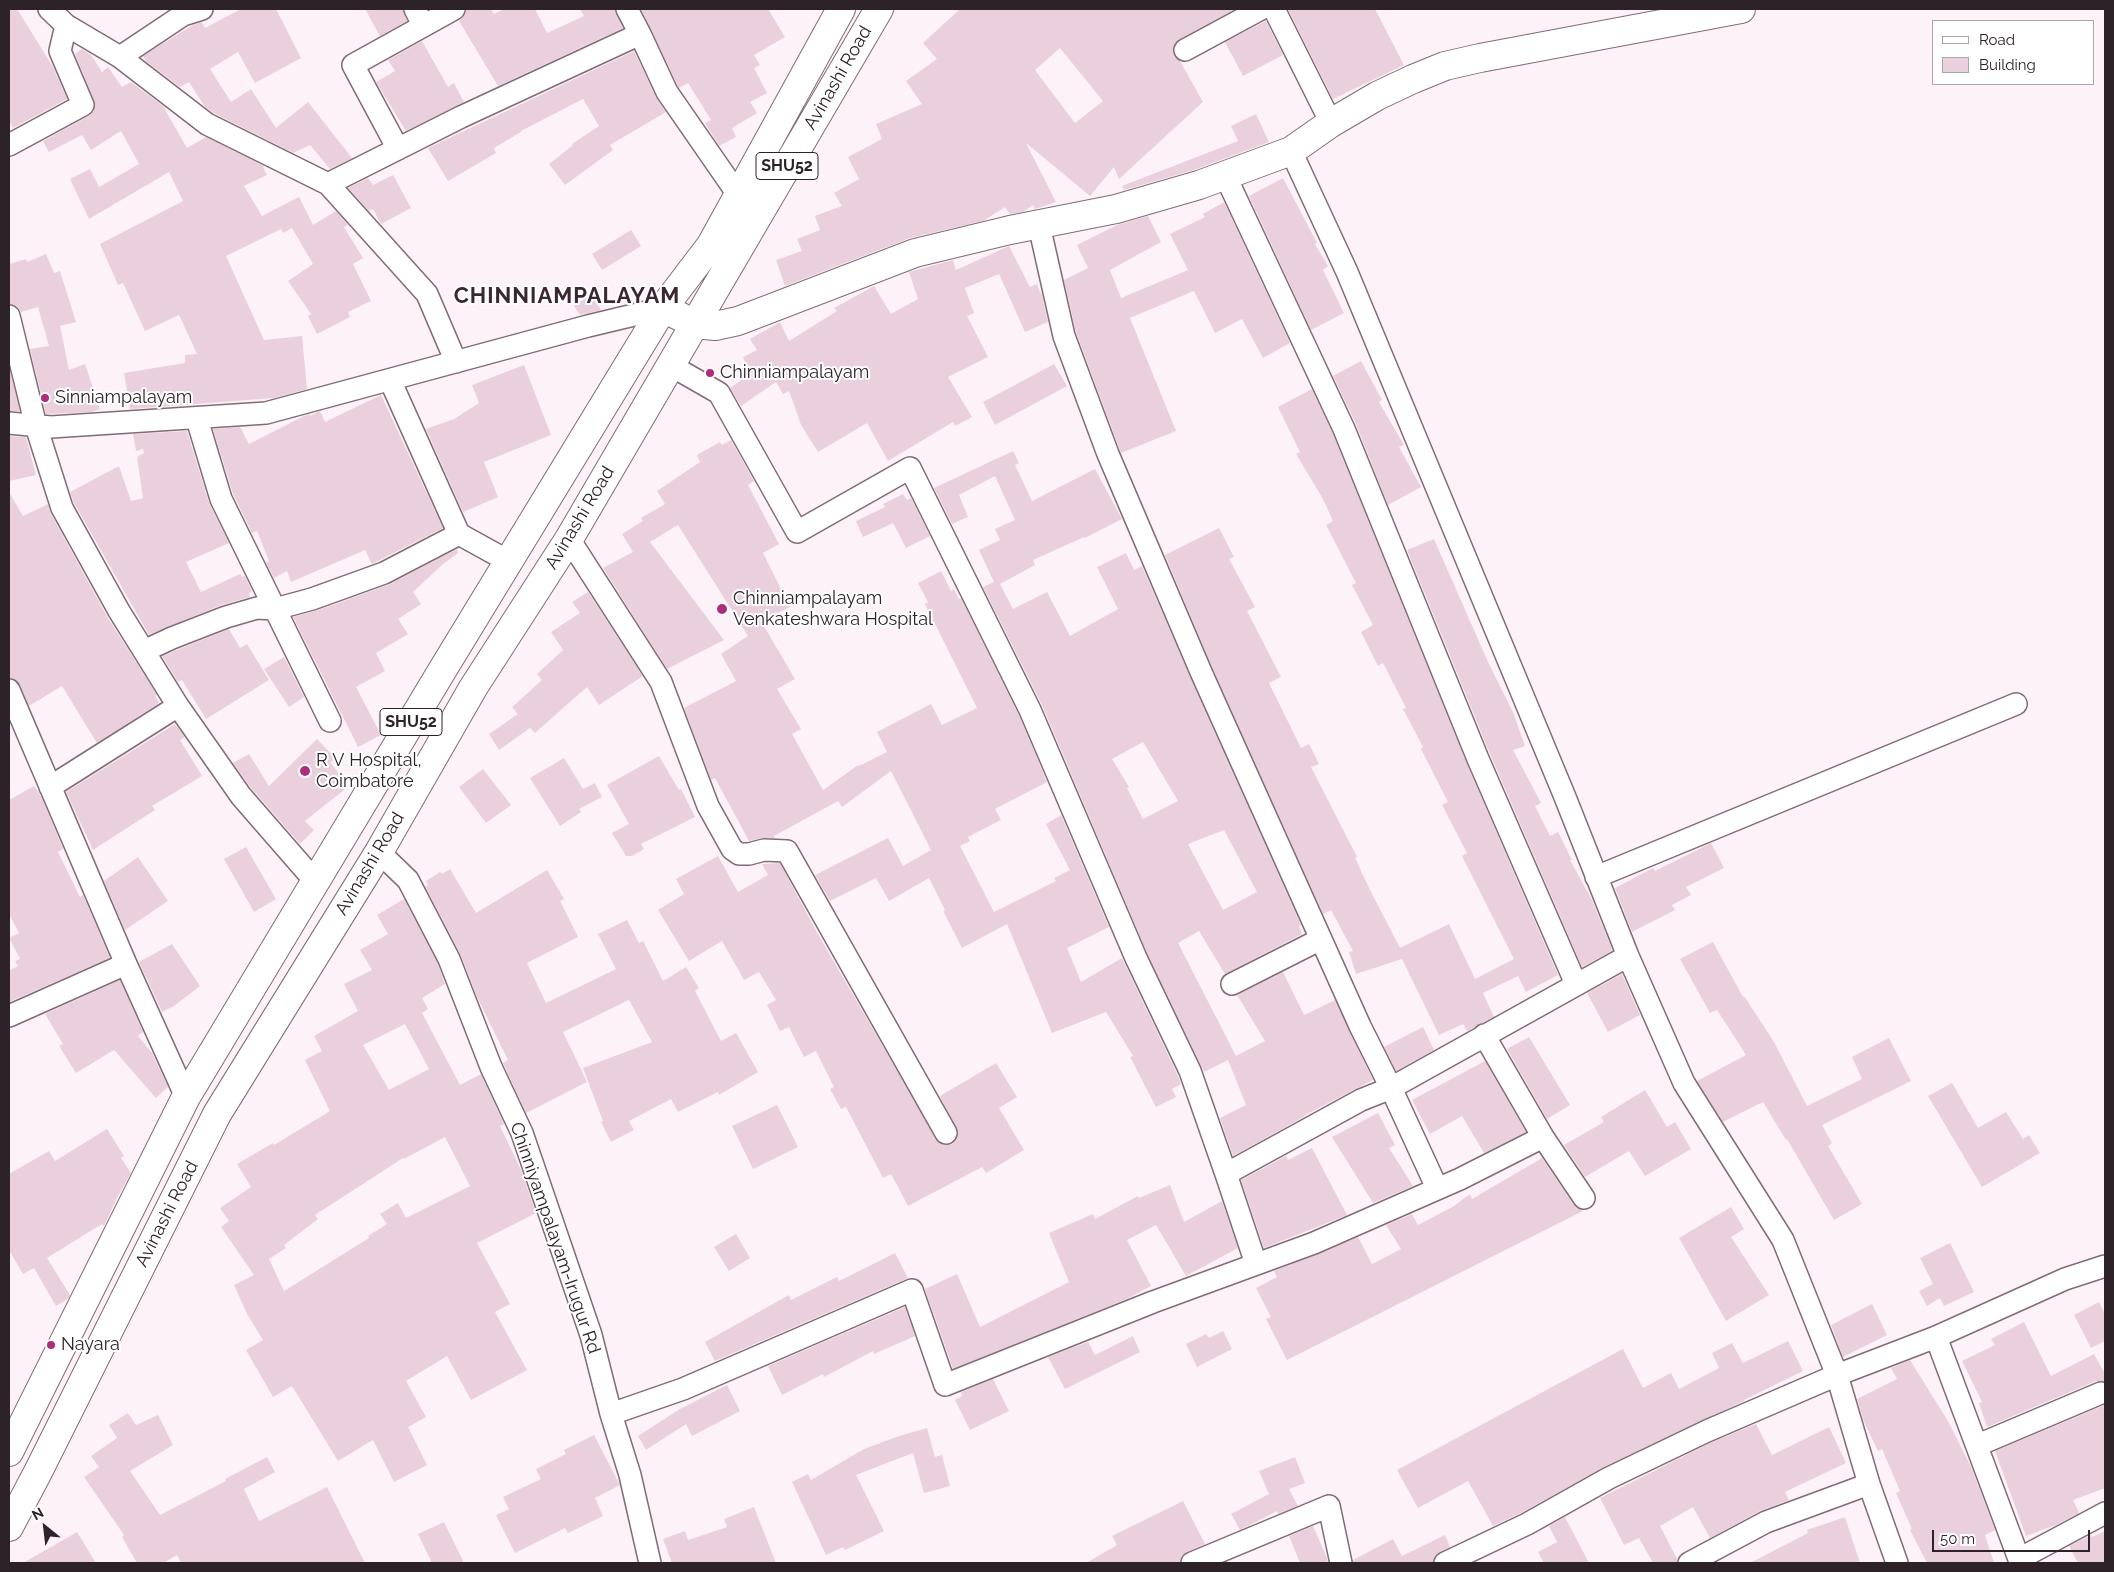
<!DOCTYPE html>
<style>
body{margin:0}
#map{position:relative;width:2114px;height:1572px;overflow:hidden;background:#fdf2f7;font-family:Raleway,sans-serif}
canvas{display:block}
.frame{position:absolute;inset:0;border:10px solid #2c2227;pointer-events:none}
.legend{position:absolute;left:1932px;top:20px;width:162px;height:65px;box-sizing:border-box;background:#fff;border:1px solid #aba7a9;margin:0;padding:6px 9px;list-style:none;font-size:15px;color:#2c2227}
.legend li{display:flex;align-items:center;gap:10px;height:25px}
.legend b{width:25px;border:1px solid #aba7a9}
.north{position:absolute;left:20px;top:1502px;width:50px;height:50px;-webkit-text-stroke:4px #fff;paint-order:stroke;rotate:331deg;font-size:14px;font-weight:700;line-height:20px;text-align:center;color:#2c2227}
.north::after{content:'';display:block;margin:auto;width:18px;height:22px;background:#2c2227;clip-path:polygon(50% 0,100% 100%,50% 72%,0 100%)}
.scale{position:absolute;left:1932px;top:1530px;width:158px;height:22px;box-sizing:border-box;border:2px solid #2c2227;border-top:0;padding-left:6px;font-size:15px;line-height:18px;white-space:nowrap;color:#2c2227;-webkit-text-stroke:4px #fff;paint-order:stroke}
</style>
<div id="map">
<canvas width="2114" height="1572"></canvas>
<div class="frame"></div>
<ul class="legend">
<li><b style="height:6px;background:#fff"></b>Road</li>
<li><b style="height:14px;background:#ead0dd"></b>Building</li>
</ul>
<div class="north">N</div>
<div class="scale">50 m</div>
</div>
<script>
const context = document.querySelector('canvas').getContext('2d');
context.lineJoin = 'round';
function fill(path, color) { context.fillStyle = color; context.fill(path, 'evenodd'); }
const poly = rows => new Path2D(rows.map(r => 'M' + r).join(''));
function stroke(path, color, width, dash) { context.strokeStyle = color; context.lineWidth = width; context.lineCap = dash ? 'butt' : 'round'; context.setLineDash(dash || []); context.stroke(path); }
function label(font, color, halo, rows, align = 'center') {
  context.font = font + ' Raleway,sans-serif'; context.lineWidth = 4; context.setLineDash([]); context.textBaseline = 'middle'; context.strokeStyle = halo; context.fillStyle = color; for (const [text, x, y, turn = 0] of rows) {
    context.save(); context.translate(x, y); context.rotate((+turn || 0) * Math.PI / 180); context.textAlign = isNaN(turn) ? turn : align; if (halo) context.strokeText(text, 0, 0); context.fillText(text, 0, 0); context.restore();
  }
}
fill(poly([
 [9,9,17,9,53,67,67,99,13,128,9,120],
 [241,9,276,9,301,58,255,83,238,52,210,69,231,102,251,89,276,128,308,102,352,158,330,169,310,145,293,153,214,113,205,107,189,82,180,87,147,62,143,56,193,25,202,22,205,28],
 [365,9,403,9,407,21,380,36],
 [466,9,491,9,494,14,504,9,535,9,547,33,584,16,580,9,615,9,623,28,498,86,459,21,464,16],
 [641,9,768,9,785,37,754,55,760,65,754,68,767,93,750,102,757,113,732,128,736,137,719,146,705,123,711,120,688,83,679,88,678,86],
 [960,9,1235,9,1175,43,1173,49,1174,55,1180,61,1203,102,1119,179,1114,167,1090,196,1026,143,1056,202,1035,209,1033,205,1023,212,1010,214,1005,207,983,221,910,238,785,286,776,260,802,251,797,239,820,230,815,216,842,206,834,193,859,179,848,157,882,139,876,124,922,104,906,81,937,59,923,43],
 [1060,48,1103,101,1075,123,1035,70],
 [1288,9,1375,9,1404,65,1333,99],
 [1266,21,1283,55,1243,76,1225,42],
 [422,41,448,87,454,83,464,102,406,131,376,82,395,71,388,60],
 [82,49,91,55,102,72,108,67,122,87,131,82,163,106,187,148,206,137,264,166,263,167,267,175,244,186,262,216,299,197,313,225,336,211,348,225,344,227,363,258,353,264,371,301,348,312,350,317,317,334,308,316,311,314,288,281,313,264,292,228,283,233,281,229,226,256,264,340,302,336,307,389,274,398,130,409,124,373,185,363,185,355,197,354,179,315,145,331,123,283,118,285,100,244,183,201,169,172,89,219,70,179,90,169,99,187,139,164,121,131,91,150,82,135,49,152,43,141,89,116,94,111,94,100,75,54],
 [634,51,656,97,666,112,610,145,613,150,565,185,549,164,573,145,572,144,599,126,583,99,521,131,521,132,494,148,496,153,448,181,428,148],
 [1256,114,1269,142,1194,170,1124,190,1122,186,1238,141,1231,126],
 [393,175,411,208,381,224,373,209,369,211,348,188,368,178,373,185],
 [1283,178,1317,243,1315,244,1328,266,1323,270,1344,313,1311,330,1249,196],
 [1224,202,1290,343,1263,358,1242,319,1215,333,1194,291,1130,318,1176,431,1121,453,1076,332,1064,280,1088,268,1077,245,1117,225,1148,216,1161,242,1110,270,1121,298,1188,270,1170,234,1205,217,1203,214],
 [631,230,641,246,602,270,592,254],
 [1009,246,1030,287,1037,284,1040,293,1041,292,1048,322,1025,332,999,274,965,288,974,313,967,316,988,357,948,377,972,417,955,426,953,422,888,461,867,423,818,452,801,425,789,391,783,394,776,382,741,406,730,388,750,374,743,357,757,350,750,339,780,322,789,341,837,311,834,308,874,286,891,314,918,299,909,272,953,260,956,270],
 [46,254,54,273,60,271,76,322,60,326,69,370,85,364,100,409,92,412,46,414,30,349,49,346,38,307,21,312,18,307,9,304,9,264,26,259,27,262],
 [592,294,601,310,580,315,574,306],
 [1361,361,1382,400,1379,402,1404,445,1399,447,1421,487,1388,505,1356,424,1333,376],
 [1054,364,1067,386,995,425,983,402],
 [524,365,551,435,484,462,498,497,463,512,426,429,454,419,479,403,472,385],
 [9,367,20,411,9,411],
 [1312,389,1333,434,1467,764,1558,975,1526,992,1518,976,1483,993,1494,1017,1467,1031,1463,1024,1439,1035,1402,959,1356,974,1349,952,1353,951,1331,910,1323,914,1212,667,1165,555,1219,528,1234,557,1229,559,1255,607,1247,611,1281,677,1269,683,1301,748,1309,744,1319,764,1311,767,1357,857,1355,858,1370,890,1400,948,1449,924,1475,979,1514,959,1462,856,1467,853,1442,805,1448,802,1421,749,1423,747,1403,709,1406,708,1383,663,1378,666,1361,632,1373,625,1352,585,1356,583,1326,525,1333,521,1323,499,1296,454,1300,452,1278,407],
 [381,395,443,528,372,564,365,550,291,582,287,571,274,578,266,563,269,561,257,531,252,533,233,494,213,429,240,427,249,444,304,416,310,414,310,416,320,411,325,422],
 [187,431,209,503,229,543,186,562,201,592,240,574,242,577,245,576,252,591,249,593,250,597,221,605,149,635,74,503,70,492,119,466,131,501,143,498,137,457,144,453,143,449,136,451,133,434],
 [9,436,26,437,36,475,9,481],
 [731,440,754,481,748,485,779,544,763,553,790,607,761,621,795,679,777,689,801,729,792,734,823,790,858,765,859,766,887,752,877,732,931,704,942,725,977,708,925,604,928,602,918,583,941,571,951,591,954,589,959,599,961,598,1019,715,1047,782,995,809,1001,820,968,837,970,841,960,846,994,912,1056,881,1054,878,1070,870,1046,824,1061,815,1109,927,1067,948,1081,982,1122,958,1178,1076,1181,1084,1172,1089,1176,1097,1156,1107,1130,1057,1133,1056,1106,1012,1052,1033,1007,924,962,948,943,911,945,910,929,878,889,901,876,878,830,901,815,875,888,838,903,866,931,850,891,771,842,807,838,801,774,836,775,838,761,838,749,841,715,778,711,780,684,708,736,681,721,654,748,636,678,525,650,542,724,640,667,669,603,568,633,552,622,534,643,521,641,518,665,504,657,491,700,462,697,455,720,442,722,445],
 [1013,451,1019,463,1015,465,1032,501,1095,469,1122,519,1085,538,1084,537,1033,560,1035,565,1000,584,1013,609,1047,592,1070,636,1118,609,1097,567,1126,553,1134,570,1142,566,1190,677,1301,925,1299,926,1302,934,1225,974,1199,931,1178,943,1236,1056,1204,1072,1147,953,1042,705,983,587,994,582,979,550,1000,540,995,529,1015,520,995,476,959,495,968,517,952,524,934,488],
 [1143,742,1178,801,1143,819,1127,788,1129,787,1112,759],
 [1224,830,1257,892,1223,910,1188,844],
 [9,492,23,516,48,504,51,514,108,618,157,695,155,696,159,703,97,743,62,686,29,706,20,685,16,680,9,678],
 [903,494,907,500,911,498,930,536,906,548,893,523,863,537,856,521,885,507,883,504],
 [1434,539,1488,662,1513,712,1525,746,1513,750,1541,803,1535,806,1550,836,1558,832,1572,860,1570,860,1592,900,1611,947,1612,951,1582,967,1490,754,1407,550],
 [457,549,458,553,443,564,413,592,421,604,398,619,408,634,376,653,385,671,356,687,381,735,358,747,293,617,316,611,388,585],
 [588,592,643,676,599,705,587,687,535,733,530,728,499,750,489,734,518,714,512,707,542,680,537,674,563,650,551,632,580,613,572,602],
 [229,629,240,648,247,644,269,680,206,719,182,680,178,682,162,656],
 [284,657,304,697,289,707,264,669],
 [175,724,185,737,180,740,202,776,152,806,155,810,93,850,66,792],
 [317,739,336,759,330,762,349,786,305,821,314,830,300,844,251,788,233,763,249,754,269,786],
 [659,756,679,790,681,789,695,817,641,844,644,849,632,856,626,856,612,833,629,824,607,785],
 [564,758,583,789,595,783,602,797,579,809,581,812,560,826,530,778],
 [483,769,511,805,486,823,459,787],
 [34,786,42,798,63,849,58,852,80,897,83,895,110,958,9,1002,9,971,18,966,15,961,20,959,9,938,19,933,9,914,9,800],
 [1711,843,1724,868,1686,887,1691,895,1672,905,1675,910,1632,932,1615,888,1653,868,1655,871],
 [246,847,276,899,254,912,224,859],
 [718,856,738,892,768,875,762,864,780,863,819,936,939,1143,945,1145,952,1144,956,1140,958,1133,940,1096,996,1063,1017,1097,999,1108,1024,1150,986,1173,982,1167,908,1206,891,1174,883,1178,846,1107,841,1109,830,1089,834,1087,816,1051,804,1057,789,1027,780,1031,767,1005,776,1000,759,972,744,980,722,941,689,961,658,910,684,894,676,879],
 [138,857,168,901,125,930,104,881],
 [450,869,476,913,547,870,564,899,560,901,578,937,527,963,546,1003,616,969,598,934,627,920,639,943,643,941,663,981,686,967,699,988,695,991,721,1041,736,1033,758,1072,719,1095,718,1092,678,1112,671,1099,629,1121,634,1130,611,1142,601,1122,603,1121,583,1068,652,1042,629,1000,563,1032,587,1082,526,1113,503,1063,508,1060,478,999,460,953,425,886,428,885,426,881,440,872,442,874],
 [404,899,438,964,445,984,422,998,428,1009,422,1013,460,1085,481,1074,504,1124,500,1126,521,1170,536,1213,477,1243,510,1304,495,1312,527,1370,471,1400,447,1356,406,1381,426,1417,408,1427,427,1465,394,1482,373,1440,338,1461,292,1386,273,1397,246,1350,263,1340,247,1314,234,1285,254,1275,221,1227,229,1221,220,1208,251,1187,237,1164,273,1143,274,1145,330,1111,305,1060,322,1051,314,1036,358,1011,344,984,372,970,360,950,388,934,377,915],
 [405,1024,429,1069,389,1090,363,1045],
 [445,1137,470,1186,406,1218,398,1203,380,1214,387,1224,368,1236,369,1238,284,1291,269,1259,286,1248,284,1245,318,1219,315,1215,403,1158,404,1159],
 [1713,942,1743,997,1744,996,1774,1042,1807,1106,1862,1079,1852,1057,1889,1038,1911,1081,1822,1125,1832,1143,1828,1146,1862,1204,1834,1220,1787,1139,1786,1140,1763,1102,1723,1122,1697,1081,1746,1055,1717,1010,1710,1013,1680,959],
 [172,944,200,986,174,1006,162,1012,139,962],
 [1283,972,1304,1015,1335,1000,1373,1080,1305,1115,1305,1116,1233,1156,1220,1118,1246,1105,1228,1060,1265,1041,1237,995],
 [1622,974,1640,1015,1608,1032,1587,993],
 [120,980,143,1032,138,1036,152,1053,168,1087,156,1098,114,1050,76,1073,59,1046,63,1044,45,1014],
 [1423,1027,1434,1050,1396,1071,1384,1047],
 [1529,1037,1570,1105,1547,1119,1507,1049],
 [1485,1061,1526,1132,1484,1153,1462,1116,1430,1134,1412,1100],
 [1952,1083,1978,1128,2006,1112,2023,1139,2029,1135,2040,1153,1982,1187,1928,1096],
 [1645,1090,1667,1127,1675,1122,1691,1149,1645,1176,1629,1151,1585,1177,1564,1145,1604,1122,1601,1117],
 [777,1105,798,1147,753,1169,732,1126],
 [1378,1113,1395,1145,1389,1148,1413,1186,1373,1203,1332,1137],
 [107,1129,124,1156,121,1158,131,1173,118,1196,104,1226,102,1224,47,1258,70,1295,68,1299,56,1306,34,1268,23,1274,9,1250,9,1174,49,1151,55,1161],
 [1312,1148,1347,1215,1264,1248,1241,1180,1286,1156,1288,1160],
 [1542,1158,1574,1205,1583,1211,1287,1360,1266,1319,1271,1317,1256,1288,1277,1277,1274,1271,1358,1237,1372,1264,1401,1249,1386,1225,1412,1214,1418,1225,1454,1206,1470,1194,1472,1199],
 [1170,1185,1184,1222,1222,1201,1238,1248,1186,1276,1156,1225,1127,1240,1151,1286,1127,1299,953,1369,925,1289,957,1274,980,1327,1069,1282,1049,1233,1093,1214,1095,1219,1138,1196,1139,1198],
 [1731,1207,1744,1229,1731,1237,1769,1295,1726,1321,1679,1238],
 [736,1234,750,1258,729,1271,714,1247],
 [1950,1243,1974,1292,1944,1306,1940,1298,1927,1306,1919,1291,1933,1284,1920,1258],
 [895,1253,908,1278,715,1361,705,1342,789,1295,791,1300,837,1277,839,1281],
 [2099,1302,2105,1314,2105,1341,2091,1348,2074,1315],
 [1872,1304,1887,1335,1843,1357,1831,1325],
 [905,1307,915,1336,874,1354,873,1351,824,1377,823,1374,782,1395,768,1366],
 [2024,1322,2051,1376,2094,1354,2105,1374,2105,1382,2096,1381,1987,1427,1979,1403,1982,1402,1962,1361,1995,1345,1991,1339],
 [1223,1331,1232,1349,1197,1367,1186,1344,1206,1334,1209,1338],
 [1133,1336,1140,1352,1065,1389,1048,1357,1088,1342,1095,1355],
 [1788,1341,1803,1371,1744,1400,1744,1401,1604,1467,1521,1513,1493,1526,1468,1481,1418,1508,1397,1470,1623,1349,1643,1388,1671,1373,1679,1389,1719,1368,1712,1353,1732,1343,1743,1363],
 [1910,1360,1948,1421,1972,1469,1995,1530,1985,1535,1994,1563,1927,1563,1910,1530,1912,1529,1896,1493,1900,1491,1882,1449,1878,1451,1864,1422,1857,1399,1897,1379,1891,1368],
 [993,1379,1009,1411,970,1430,955,1400,962,1396,961,1392],
 [727,1385,740,1411,692,1436,686,1424,646,1450,638,1436,680,1409],
 [2105,1405,2105,1488,2073,1500,2079,1513,2056,1525,2026,1536,1995,1451],
 [128,1413,136,1425,158,1415,173,1445,130,1471,160,1515,226,1481,225,1479,267,1457,275,1472,244,1489,259,1521,327,1487,365,1563,181,1563,177,1555,164,1563,137,1563,122,1537,124,1535,84,1477,99,1467,91,1456,117,1438,109,1425],
 [1756,1424,1772,1455,1829,1427,1846,1463,1785,1492,1789,1500,1760,1511,1710,1538,1693,1507,1660,1526,1677,1559,1677,1563,1653,1563,1639,1538,1624,1545,1600,1498,1712,1442],
 [927,1428,935,1457,942,1455,950,1486,924,1493,913,1453,856,1475,884,1531,845,1550,843,1547,826,1555,792,1482,808,1474,811,1480,864,1449,896,1437],
 [594,1435,620,1485,595,1498,603,1516,568,1533,565,1528,515,1553,496,1515,509,1509,503,1497,541,1479,536,1469,566,1454,564,1450],
 [1295,1457,1305,1483,1289,1489,1298,1506,1278,1514,1277,1511,1240,1530,1231,1514,1269,1494,1259,1471],
 [1183,1501,1205,1544,1187,1552,1182,1556,1180,1563,1086,1563,1117,1545,1112,1536],
 [754,1507,776,1563,672,1563,663,1539,685,1531,688,1540,727,1527,724,1519],
 [1565,1517,1589,1563,1544,1563,1538,1552,1557,1542,1549,1526],
 [1845,1517,1860,1563,1750,1563,1808,1533,1807,1530],
 [444,1522,464,1563,432,1563,418,1534],
 [1313,1526,1327,1558,1328,1563,1300,1563,1289,1536],
 [2105,1531,2105,1563,2078,1563,2069,1546,2091,1535,2092,1537],
 [77,1532,96,1563,23,1563],
 [1445,1535,1450,1547,1435,1556,1433,1563,1353,1563,1353,1560,1393,1539,1402,1556]
]), '#ead0dd');
const street = poly([
 [49,9,66,25,120,57,207,124,328,184,427,294,456,362],
 [415,9,423,25],
 [627,9,640,34],
 [1274,9,1331,123],
 [1185,50,1261,9],
 [120,57,183,15,202,9],
 [9,145,83,105,60,51,66,25],
 [398,149,353,65,454,9],
 [1291,151,1347,272,1565,797,1628,956,1684,1083,1783,1240,1837,1375,1869,1484,1897,1563],
 [1225,175,1344,429,1478,759,1576,984],
 [328,184,461,117,640,34,667,92,739,196],
 [1039,225,1064,336,1108,454,1201,672,1360,1026,1391,1088,1437,1188],
 [9,316,36,426,62,508,119,611,178,706,241,796,315,881],
 [670,365,719,393,797,532,910,468,1030,710,1136,958,1190,1071,1226,1174,1361,1100,1391,1088,1628,956],
 [9,423,51,427,266,413,588,326,663,308],
 [459,534,508,561],
 [569,539,661,682,708,806,732,849,739,854,749,854,764,850,787,851,946,1133],
 [144,651,172,638,226,617,257,608,275,609,221,499,197,419],
 [9,690,126,964],
 [330,721,275,609,312,599,384,573,459,534,390,380],
 [50,787,178,706],
 [379,852,408,880,449,959,491,1067,522,1133,591,1335,611,1414,630,1475,650,1563],
 [1596,877,2016,704],
 [1232,984,1321,939],
 [9,1016,126,964,186,1097],
 [1484,1035,1543,1137,1584,1198],
 [1226,1174,1256,1264],
 [1936,1337,2019,1559,2105,1513],
 [611,1414,683,1389,912,1290,945,1385,1153,1302,1314,1243,1460,1179,1543,1137],
 [1978,1445,2101,1393],
 [1192,1563,1329,1506,1341,1563],
 [1445,1563,1527,1524,1609,1478,1707,1431,1837,1375,1936,1337,2065,1279,2105,1266],
 [1689,1563,1766,1522,1869,1484]
]);
const secondary = poly([
 [663,308,695,324,715,326,738,321,915,253,1010,230,1116,209,1199,185,1291,151,1331,123,1377,96,1413,79,1445,66,1480,58,1741,9]
]);
const primary = poly([
 [9,1452,186,1097,443,669,663,308,711,245,841,9],
 [9,1527,38,1472,217,1114,379,852,473,688,569,539,879,9]
]);
stroke(street, '#826b76', 24);
stroke(secondary, '#826b76', 30);
stroke(primary, '#826b76', 30);
stroke(street, '#fff', 21);
stroke(secondary, '#fff', 28);
stroke(primary, '#fff', 28);
for (const [x, y, r, color] of [
 [710,373,5,"#ac2d7b"],
 [45,398,5,"#ac2d7b"],
 [722,609,6,"#ac2d7b"],
 [305,771,6,"#ac2d7b"],
 [51,1345,5,"#ac2d7b"]
]) { const dot = new Path2D(); dot.arc(x, y, r, 0, 2 * Math.PI); context.fillStyle = color; context.fill(dot); stroke(dot, '#fff', 2); }
for (const [x, y, w] of [
 [787,166,62],
 [411,722,62]
]) { const box = new Path2D(); box.roundRect(x - w / 2, y - 13.5, w, 27, 4); context.fillStyle = '#fff'; context.fill(box); stroke(box, '#2c2227', 1); }
label('bold 16px', '#2c2227', null, [
 ["SHU52",787,166],
 ["SHU52",411,722]
]);
label('18px', '#2c2227', '#fff', [
 ["Avinashi Road",838,78,-60],
 ["Avinashi Road",580,518,-59],
 ["Avinashi Road",370,864,-59],
 ["Avinashi Road",167,1214,-63],
 ["Chinniyampalayam-Irugur Rd",555,1238,71]
]);
label('18px', '#2c2227', '#fff', [
 ["Chinniampalayam",720,373],
 ["Sinniampalayam",55,398],
 ["Chinniampalayam",733,599],
 ["Venkateshwara Hospital",733,620],
 ["R V Hospital,",316,761],
 ["Coimbatore",316,782],
 ["Nayara",61,1345]
], 'left');
context.letterSpacing = '1px';
label('bold 22px', '#3b2731', '#fff', [
 ["CHINNIAMPALAYAM",567,296]
]);
context.letterSpacing = '0px';
</script>
